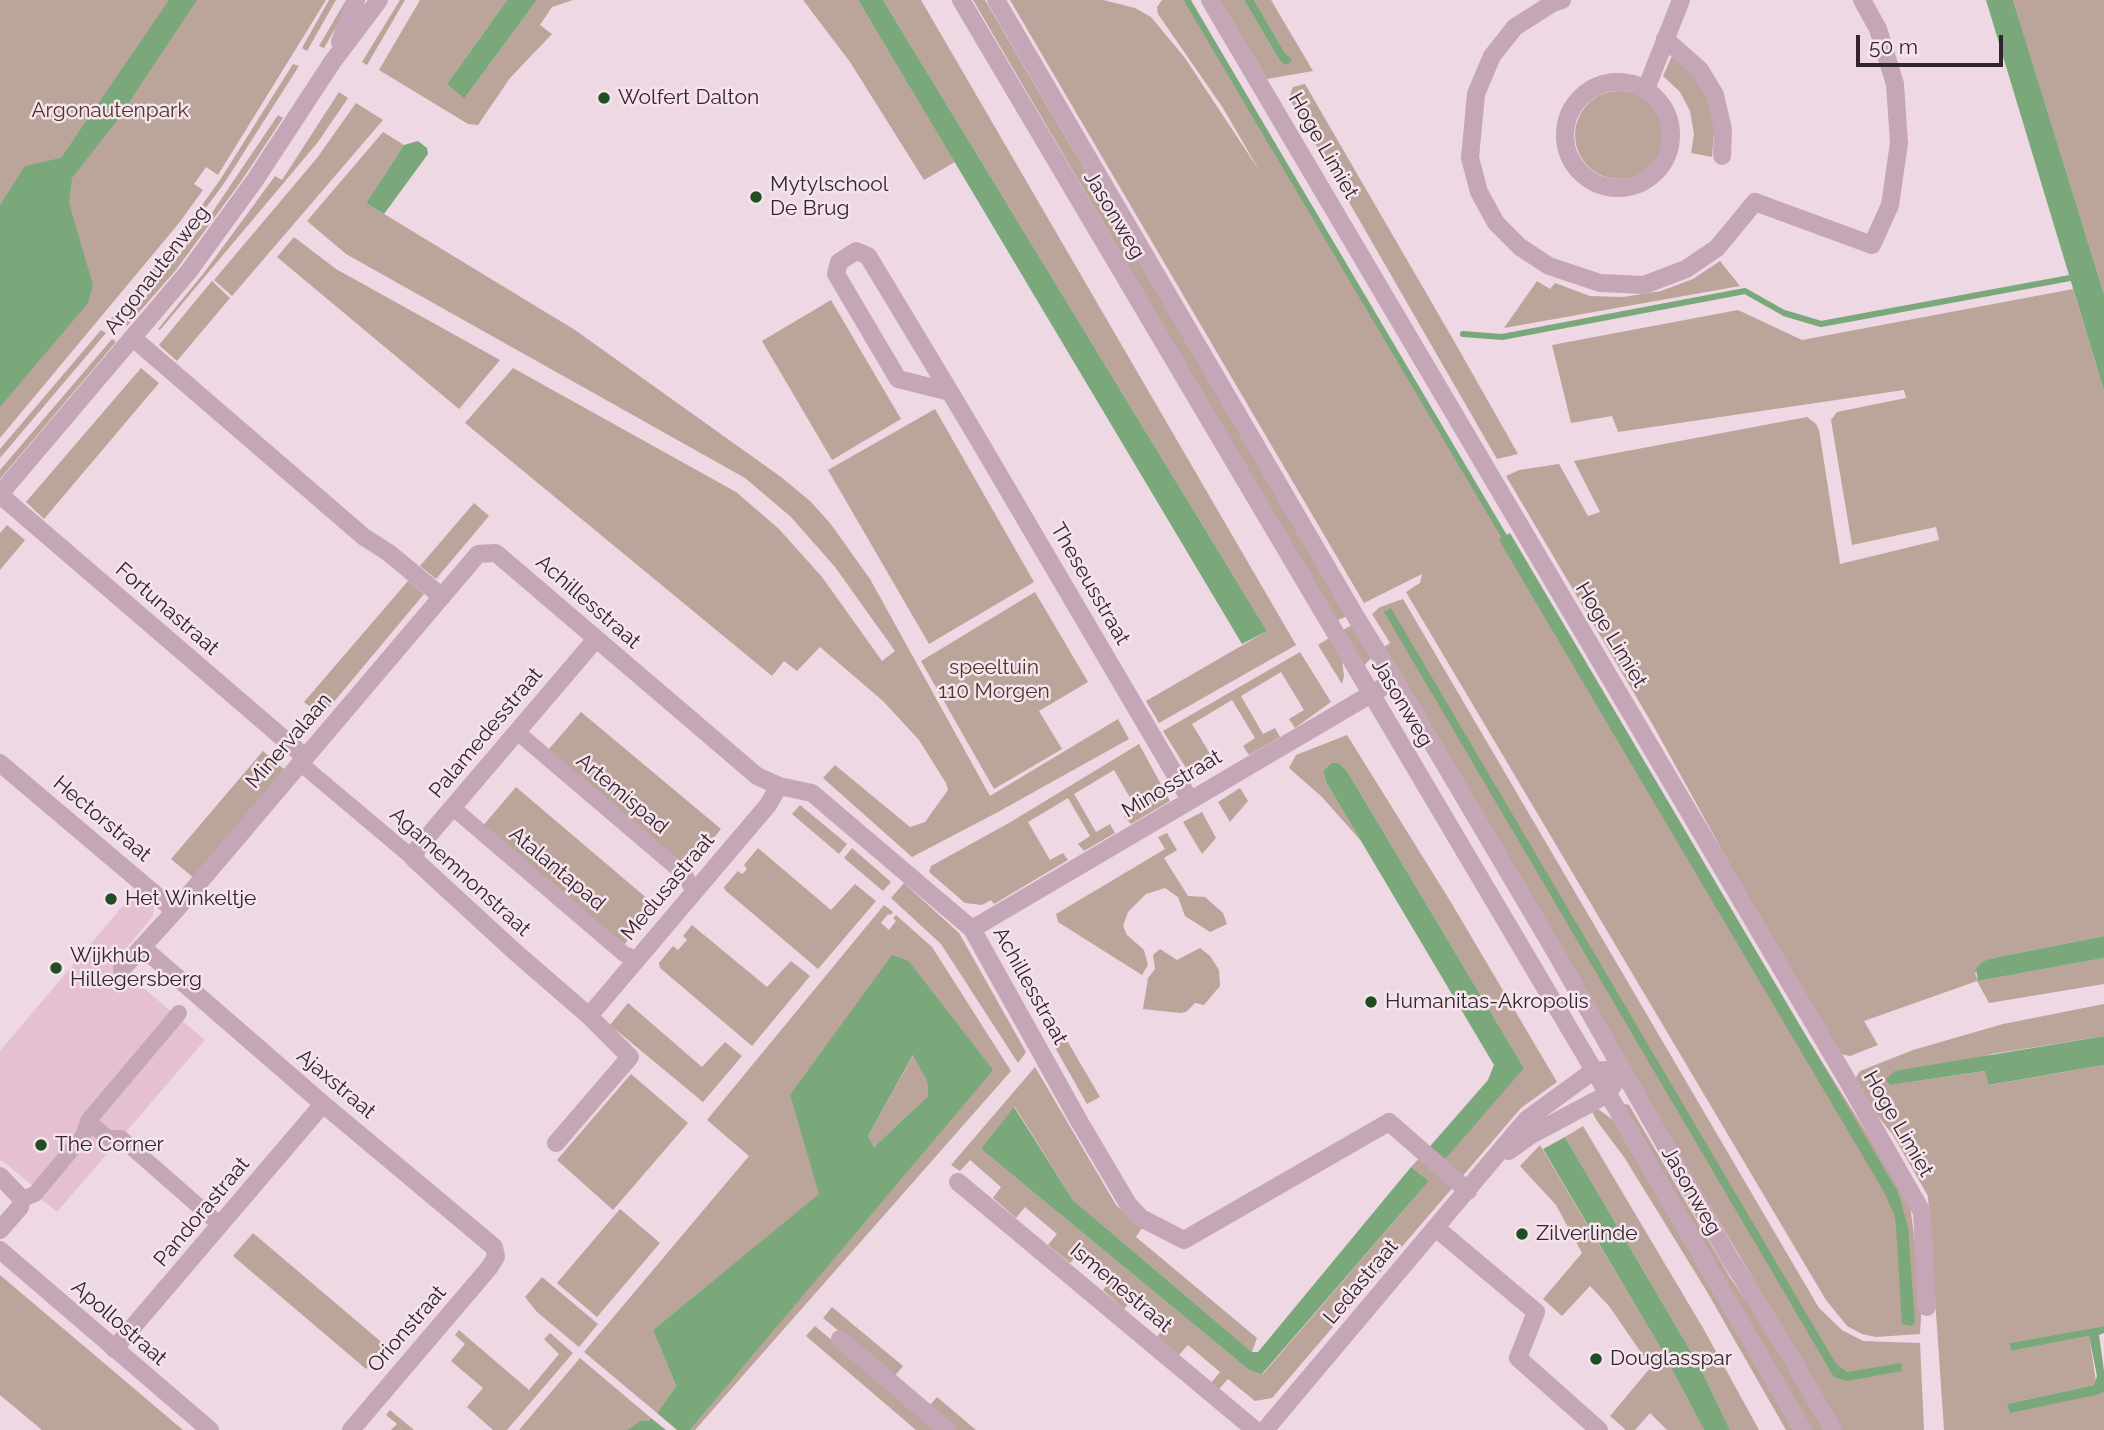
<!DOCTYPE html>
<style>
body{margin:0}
#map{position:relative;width:2104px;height:1430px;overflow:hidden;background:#eed8e3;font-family:Raleway,sans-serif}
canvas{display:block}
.scale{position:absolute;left:1856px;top:35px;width:147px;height:32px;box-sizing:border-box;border:4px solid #31262e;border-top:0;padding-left:9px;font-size:21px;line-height:24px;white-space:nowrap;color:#31262e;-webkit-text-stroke:5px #f6e4ed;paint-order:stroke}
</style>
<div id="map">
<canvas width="2104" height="1430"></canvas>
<div class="scale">50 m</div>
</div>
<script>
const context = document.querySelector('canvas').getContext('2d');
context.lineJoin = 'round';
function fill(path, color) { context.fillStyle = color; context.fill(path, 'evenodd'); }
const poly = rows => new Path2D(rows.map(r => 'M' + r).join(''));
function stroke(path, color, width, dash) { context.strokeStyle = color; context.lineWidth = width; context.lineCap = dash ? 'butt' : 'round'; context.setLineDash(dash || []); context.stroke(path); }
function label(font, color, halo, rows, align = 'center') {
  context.font = font + ' Raleway,sans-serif'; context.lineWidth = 5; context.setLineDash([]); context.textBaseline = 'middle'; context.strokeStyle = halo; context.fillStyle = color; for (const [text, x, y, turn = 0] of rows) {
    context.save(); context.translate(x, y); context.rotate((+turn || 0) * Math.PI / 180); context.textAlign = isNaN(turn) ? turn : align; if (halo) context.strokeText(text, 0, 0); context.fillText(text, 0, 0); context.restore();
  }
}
fill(poly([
 [0,0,326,0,218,175,206,167,194,184,203,190,179,223,0,438],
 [329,0,336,0,307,51,302,48],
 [346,0,352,0,324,48,319,46],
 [400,0,405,0,367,65,362,62],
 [420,0,507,0,447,84,464,99,537,0,573,0,552,7,540,25,552,34,510,78,478,125,468,124,379,70],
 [803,0,858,0,955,162,924,180,850,62],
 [883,0,921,0,1296,645,1159,723,1146,701,1267,631],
 [973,0,985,0,1347,616,1336,621],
 [1010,0,1103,0,1135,8,1151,17,1185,58,1259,170,1223,108,1158,14,1157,7,1162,0,1191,0,1694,857,1896,1180,1910,1206,1912,1220,1922,1298,1920,1334,1876,1337,1862,1334,1847,1326,1826,1300,1406,592,1420,583,1422,574,1364,603],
 [1220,0,1244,0,1280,61,1290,57,1285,53,1254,0,1271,0,1313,71,1267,79],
 [2013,0,2104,0,2104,294,2020,23],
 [1672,56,1691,71,1706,92,1715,120,1712,157,1691,153,1694,134,1690,111,1680,92,1663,76],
 [293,64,299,66,225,182,182,240,113,326,108,322,177,240,220,180],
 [1305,84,1454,341,1518,454,1497,459,1361,223,1289,98,1293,87],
 '1575 135a44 44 0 1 1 88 0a44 44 0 1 1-88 0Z',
 [339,92,348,98,318,142,160,330,158,329,203,274,275,176,282,180],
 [356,103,383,120,232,296,214,280,317,158],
 [278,115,283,118,240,183,176,270,127,326,125,323,209,217],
 [383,132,404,145,366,203,575,330,781,477,810,501,830,523,870,579,990,796,1118,719,1129,739,998,812,912,857,823,778,835,765,910,827,925,822,948,790,946,783,919,740,883,701,820,647,797,671,784,661,772,676,465,423,513,368,736,492,779,529,822,577,882,661,895,651,835,567,791,517,745,478,346,254,307,221],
 [294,237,336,269,500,360,459,409,277,257],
 [1720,261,1740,286,1504,328,1537,281,1550,289,1555,283,1590,296,1623,297,1661,291,1693,279],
 [212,281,230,298,177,361,159,345],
 [2073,289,2104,391,2104,936,1993,958,1975,973,1978,981,2104,958,2104,984,1989,1003,1977,981,1864,1021,1878,1045,1850,1056,1841,1054,1759,917,1654,727,1506,476,1519,470,1559,464,1588,516,1600,512,1574,461,1807,417,1816,424,1819,430,1840,564,1939,540,1936,527,1852,545,1831,420,1837,412,1906,398,1904,390,1618,432,1612,416,1571,423,1552,345,1738,310,1802,340],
 [831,300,901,419,832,460,762,341],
 [101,330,106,333,0,458,0,449],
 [112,339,116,342,0,479,0,470],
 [141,368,159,383,44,519,26,502],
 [935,409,1034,582,929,644,828,470],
 [474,503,489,516,436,579,420,566],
 [7,525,25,540,0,570,0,533],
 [408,581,424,594,322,716,304,702],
 [1035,592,1088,682,1039,711,1062,749,994,789,921,661],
 [1403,599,1819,1308,1842,1330,1863,1341,1920,1343,1924,1430,1842,1430,1382,648,1390,643,1372,614,1380,607],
 [1352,625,1371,658,1363,667,1341,631],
 [1329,638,1342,660,1344,676,1342,684,1318,645],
 [1300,652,1331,702,1295,728,1289,719,1304,710,1281,672,1241,696,1263,734,1275,728,1280,737,1249,755,1243,746,1255,738,1232,700,1192,724,1215,762,1191,776,1163,731],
 [581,712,721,829,708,845,703,842,693,854,698,858,688,870,548,750],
 [1347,735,1452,904,1557,1082,1521,1108,1272,1398,1255,1401,1228,1379,1219,1389,1211,1383,1220,1372,1188,1345,1179,1355,1157,1337,1165,1326,1133,1299,1124,1309,1103,1290,1111,1280,1080,1253,1070,1263,1048,1245,1057,1234,1025,1207,1016,1218,993,1198,1001,1187,970,1160,960,1171,951,1165,1035,1067,1116,1205,1142,1228,1136,1237,1257,1338,1252,1352,1073,1200,1015,1107,981,1149,1249,1370,1263,1374,1429,1181,1411,1167,1425,1152,1524,1068,1347,771,1339,763,1331,763,1323,771,1326,782,1361,841,1322,797,1289,768,1296,755],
 [1139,744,1170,801,1131,824,1124,816,1136,808,1114,770,1074,794,1096,832,1110,824,1115,833,1084,851,1078,844,1090,836,1068,798,1028,822,1050,860,1063,853,1068,860,994,904,991,900,982,905,965,903,929,872,931,866,1009,823],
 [263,751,285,770,194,878,171,859],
 [516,787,656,906,649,915,645,912,639,918,643,922,623,946,481,828],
 [1240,788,1248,801,1230,822,1218,802],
 [800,805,847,844,839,854,792,814],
 [1202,812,1216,838,1202,854,1183,822],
 [1167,833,1177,850,1164,858,1188,896,1205,897,1223,913,1227,924,1210,932,1185,916,1178,897,1165,888,1146,894,1128,912,1123,926,1127,935,1144,950,1148,965,1142,975,1058,922,1056,914,1165,849,1158,837],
 [758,848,831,910,855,884,876,901,818,969,725,890,724,887,738,871,742,874,747,869,744,865],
 [852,848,891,882,883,891,844,858],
 [904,883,959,933,1026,1052,1018,1063,941,944,891,898],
 [884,905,893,912,891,915,888,914,881,923,889,930,896,921,893,918,896,915,932,947,1011,1071,695,1430,690,1430,992,1070,909,961,790,1095,820,1194,653,1330,676,1386,657,1413,584,1352,749,1156,707,1120],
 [692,925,767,987,791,961,810,976,752,1046,660,968,659,963,673,946,678,950,687,940,683,936],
 [1200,948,1210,956,1219,970,1220,986,1204,1005,1195,1003,1186,1012,1180,1013,1143,1009,1148,978,1155,969,1153,955,1160,949,1177,960],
 [628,1003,702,1067,725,1042,742,1056,703,1102,610,1025],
 [2104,1004,2104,1036,1992,1054,1890,1085,1986,1071,1990,1085,2104,1065,2104,1326,2009,1343,2011,1351,2089,1336,2096,1382,2094,1385,2007,1404,2099,1394,2104,1390,2104,1430,1944,1430,1928,1196,1893,1135,1874,1111,1855,1079,1860,1071,1913,1050,2003,1024],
 [1062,1032,1100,1097,1087,1104,1053,1044],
 [914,1054,927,1081,928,1096,874,1147,868,1136],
 [631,1074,688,1123,613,1210,557,1160],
 [1625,1104,1629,1105,1731,1279,1777,1346,1827,1430,1811,1430,1622,1106],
 [1590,1108,1598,1109,1613,1120,1793,1430,1786,1430,1706,1290,1624,1157,1597,1121],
 [1583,1126,1703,1328,1759,1430,1730,1430,1700,1367,1565,1137],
 [1540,1145,1660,1347,1704,1430,1667,1430,1650,1413,1635,1430,1626,1430,1610,1416,1651,1367,1609,1306,1590,1286,1562,1316,1543,1299,1582,1253,1556,1205,1520,1166],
 [620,1209,660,1243,597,1317,557,1283],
 [253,1233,386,1346,366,1369,233,1256],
 [0,1275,183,1430,42,1430,0,1395],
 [542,1277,598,1324,579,1347,537,1312,525,1297],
 [832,1307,903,1366,894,1377,823,1318],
 [815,1326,937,1430,916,1430,806,1336],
 [459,1330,529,1390,559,1354,544,1339,550,1333,573,1353,507,1430,493,1430,467,1407,483,1388,451,1361,465,1344,455,1335],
 [580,1358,651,1418,648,1421,641,1420,627,1430,519,1430],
 [937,1397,976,1430,956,1430,929,1406],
 [390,1410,414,1430,391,1430,397,1424,386,1415]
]), '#bba49a');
fill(poly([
 [138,888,154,905,153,916,114,963,205,1040,57,1212,35,1194,33,1186,0,1159,0,1051]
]), '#e4c0d1');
fill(poly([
 [169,0,197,0,116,122,72,178,69,203,93,285,88,303,0,407,0,205,25,166,61,158],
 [507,0,537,0,464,99,447,84],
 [858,0,883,0,1267,631,1242,644],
 [1244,0,1254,0,1285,53,1290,57,1292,61,1286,65,1280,61],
 [1986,0,2013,0,2104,294,2104,391],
 [418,141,427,148,428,154,384,214,366,203,404,145],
 [1510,533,1898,1192,1908,1227,1915,1323,1911,1326,1902,1324,1896,1226,1894,1214,1884,1192,1499,540],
 [1391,608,1836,1364,1847,1372,1901,1363,1902,1371,1847,1381,1834,1377,1384,612],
 [1331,763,1339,763,1347,771,1524,1068,1440,1165,1425,1152,1488,1080,1494,1065,1326,782,1323,771],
 [2104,936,2104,958,1978,981,1976,969,1982,962,1993,958],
 [892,955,909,961,993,1070,690,1430,677,1430,657,1413,676,1386,653,1330,819,1194,790,1095],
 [913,1055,927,1081,928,1096,874,1147,868,1136],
 [2104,1036,2104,1065,1989,1085,1985,1071,1890,1085,1886,1079,1895,1071],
 [1014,1107,1073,1200,1252,1352,1258,1352,1411,1167,1429,1181,1262,1374,1249,1370,981,1149],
 [1565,1137,1700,1367,1730,1430,1704,1430,1660,1347,1543,1149],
 [2104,1326,2104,1333,2099,1335,2104,1371,2104,1391,2100,1394,2010,1413,2007,1404,2094,1385,2097,1376,2089,1336,2011,1351,2009,1343],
 [651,1418,666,1430,627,1430,641,1420,648,1421]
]), '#7aa87b');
stroke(poly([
 [1187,0,1504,536],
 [1463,334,1502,337,1745,291,1784,313,1821,324,2070,278]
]), '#7aa87b', 6);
stroke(poly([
 [517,732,685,875,694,892],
 [300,763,414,859],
 [452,807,624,954,637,959],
 [88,1121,108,1138,121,1138,220,1225],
 [22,1199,35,1194,83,1136,88,1121,179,1013]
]), '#c4a6b7', 16);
stroke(poly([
 [1210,0,1843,1073,1922,1212,1927,1307],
 [1562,0,1553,3,1515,27,1492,56,1476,94,1470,158,1479,192,1496,223,1520,247,1549,266,1600,283,1644,285,1686,269,1717,248,1755,202,1872,245,1890,205,1899,143,1895,84,1878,29,1862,0],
 [1665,39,1700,70,1715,95,1723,129,1722,156],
 '1565 135a53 53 0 1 1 106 0a53 53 0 1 1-106 0Z',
 [1646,89,1681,0],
 [133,338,364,537,389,553,442,597],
 [950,392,898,379,836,274,839,262,856,251,868,256,950,392,981,444,1190,800],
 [0,495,305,757],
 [0,763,175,911],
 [972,929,1395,680],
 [142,947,323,1104,494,1247,496,1257,489,1268,351,1430],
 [122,969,175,911,478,554,496,553,757,776,779,786,812,793,972,929,1079,1121,1128,1204,1141,1218,1184,1240,1389,1122,1468,1191],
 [589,1016,768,805,779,786],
 [556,1143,630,1057,589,1016,514,951,414,859,417,849,596,639],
 [1509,1151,1531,1135,1608,1094,1622,1069],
 [0,1176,22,1199,20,1207,0,1230],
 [958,1182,1255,1430],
 [1436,1228,1536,1312,1518,1358,1599,1430],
 [0,1250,210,1430],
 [840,1339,947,1430],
 [114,1349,323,1104],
 [1265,1430,1526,1120,1593,1071,1622,1069]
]), '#c4a6b7', 18);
stroke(poly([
 [961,0,1608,1094,1803,1430],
 [996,0,1356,617,1395,680,1553,948,1729,1257,1787,1350,1833,1430],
 [340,42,356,0],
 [0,494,189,271,255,180,333,61,379,0]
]), '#c4a6b7', 18);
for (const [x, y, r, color] of [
 [604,98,7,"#204e22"],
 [756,197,7,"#204e22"],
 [111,899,7,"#204e22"],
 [56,968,7,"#204e22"],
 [1371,1002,7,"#204e22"],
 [41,1145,7,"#204e22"],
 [1522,1234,7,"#204e22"],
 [1596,1359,7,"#204e22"]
]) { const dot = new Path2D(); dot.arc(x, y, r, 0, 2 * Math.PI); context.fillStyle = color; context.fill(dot); stroke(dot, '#f6e4ed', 2.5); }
label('21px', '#31262e', '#f6e4ed', [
 ["Wolfert Dalton",618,98],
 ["Mytylschool",770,185],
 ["De Brug",770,209],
 ["Het Winkeltje",125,899],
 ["Wijkhub",70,956],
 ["Hillegersberg",70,980],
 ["Humanitas-Akropolis",1385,1002],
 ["The Corner",55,1145],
 ["Zilverlinde",1536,1234],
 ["Douglasspar",1610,1359]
], 'left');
label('21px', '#4d372c', '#f6e4ed', [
 ["Argonautenpark",110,111],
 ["speeltuin",994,668],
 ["110 Morgen",994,692]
]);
label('21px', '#31262e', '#f6e4ed', [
 ["Hoge Limiet",1323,146,60],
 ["Jasonweg",1114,215,59],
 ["Argonautenweg",157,270,-52],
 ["Theseusstraat",1090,584,60],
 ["Achillesstraat",588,602,41],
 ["Fortunastraat",167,609,41],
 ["Hoge Limiet",1611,635,59],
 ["Jasonweg",1402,703,59],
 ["Palamedesstraat",486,733,-50],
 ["Minervalaan",289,741,-49],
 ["Minosstraat",1172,784,-31],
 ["Artemispad",622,794,40],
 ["Hectorstraat",102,819,40],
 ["Atalantapad",557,869,40],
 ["Agamemnonstraat",460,872,42],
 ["Medusastraat",668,887,-50],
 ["Achillesstraat",1030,986,61],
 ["Ajaxstraat",336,1084,40],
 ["Hoge Limiet",1898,1124,60],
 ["Jasonweg",1691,1191,60],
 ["Pandorastraat",202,1212,-50],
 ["Ledastraat",1361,1282,-50],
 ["Ismenestraat",1121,1288,40],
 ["Apollostraat",119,1323,41],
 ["Orionstraat",407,1329,-49]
]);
</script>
